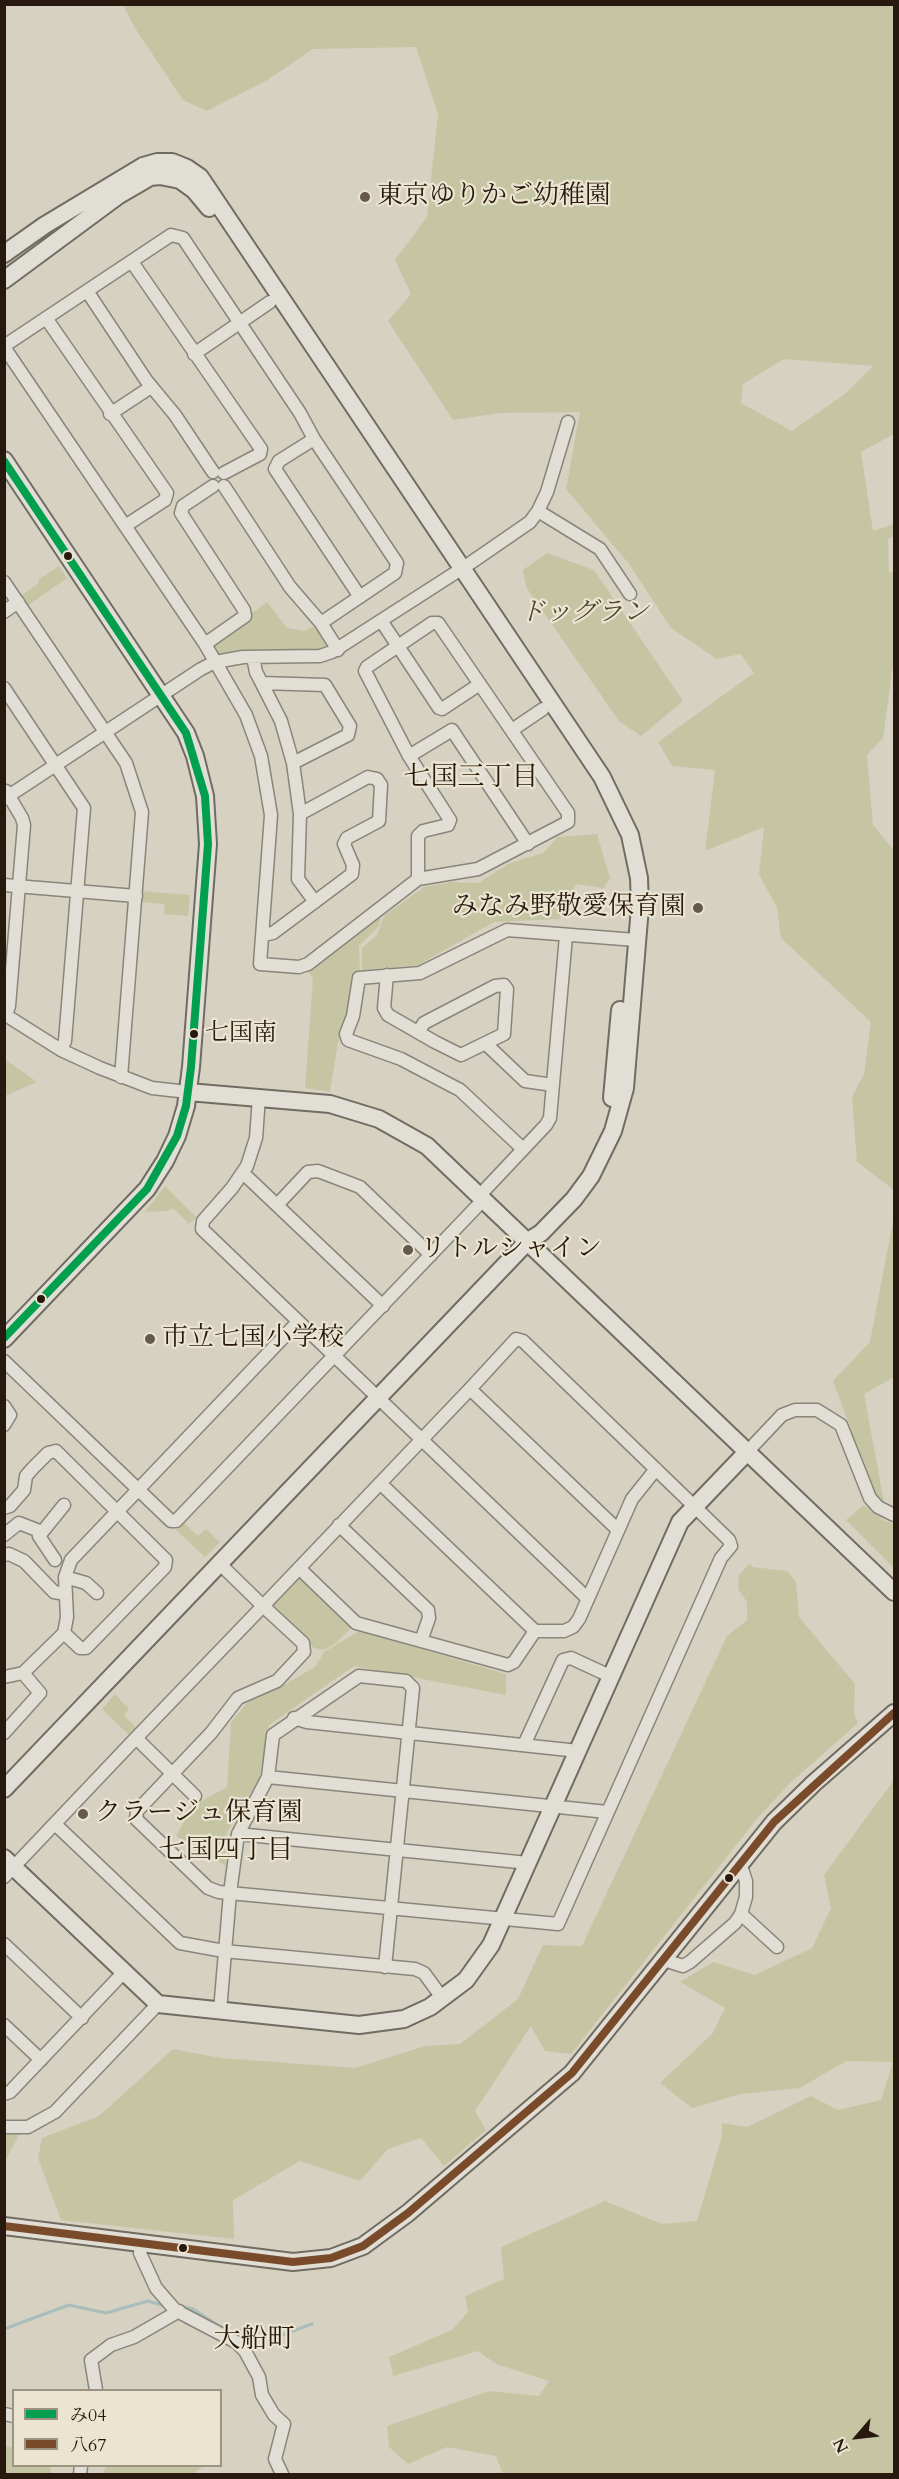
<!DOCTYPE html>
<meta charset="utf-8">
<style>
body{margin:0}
#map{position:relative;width:899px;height:2479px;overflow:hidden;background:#d6d1c1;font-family:Cardo,"Noto Serif JP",serif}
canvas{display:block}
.frame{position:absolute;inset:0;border:6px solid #27190d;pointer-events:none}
.legend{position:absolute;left:12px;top:2389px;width:210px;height:78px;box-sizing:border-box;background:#eae4d1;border:2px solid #9c9383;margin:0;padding:8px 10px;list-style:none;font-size:18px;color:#27190d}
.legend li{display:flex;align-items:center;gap:12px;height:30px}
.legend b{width:30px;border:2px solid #9c9383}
.north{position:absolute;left:827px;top:2407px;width:60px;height:60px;-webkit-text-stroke:4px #eae4d1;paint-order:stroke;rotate:242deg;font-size:16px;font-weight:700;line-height:24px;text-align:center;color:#27190d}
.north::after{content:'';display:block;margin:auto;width:21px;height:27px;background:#27190d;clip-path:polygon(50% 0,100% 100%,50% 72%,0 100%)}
</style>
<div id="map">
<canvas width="899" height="2479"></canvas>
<div class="frame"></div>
<ul class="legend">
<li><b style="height:8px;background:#029f4e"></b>み04</li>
<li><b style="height:8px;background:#7a4b2a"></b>八67</li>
</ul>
<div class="north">N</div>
</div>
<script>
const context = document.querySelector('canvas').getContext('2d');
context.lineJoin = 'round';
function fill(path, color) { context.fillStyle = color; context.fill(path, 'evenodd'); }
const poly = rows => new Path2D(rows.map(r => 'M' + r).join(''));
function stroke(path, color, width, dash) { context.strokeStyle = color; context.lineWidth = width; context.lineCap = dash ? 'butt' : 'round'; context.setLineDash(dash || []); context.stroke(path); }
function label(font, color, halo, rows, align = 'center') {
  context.font = font + ' Cardo,"Noto Serif JP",serif'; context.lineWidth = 4.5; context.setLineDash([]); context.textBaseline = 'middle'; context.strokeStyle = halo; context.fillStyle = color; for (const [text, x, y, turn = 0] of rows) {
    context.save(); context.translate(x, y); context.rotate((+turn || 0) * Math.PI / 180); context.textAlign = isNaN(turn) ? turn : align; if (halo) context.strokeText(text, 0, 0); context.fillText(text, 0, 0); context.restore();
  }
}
fill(poly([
 [123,5,894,5,894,434,861,452,873,531,894,524,894,536,888,539,889,573,894,572,894,656,883,738,867,755,873,825,893,849,894,847,894,1190,857,1162,852,1097,864,1074,871,1022,781,938,777,908,759,874,764,827,705,851,715,770,672,766,658,742,754,673,741,654,717,659,671,628,629,564,566,489,580,412,500,413,453,420,388,321,411,294,395,260,427,217,438,114,416,47,313,49,269,79,207,111,183,100,135,28],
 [784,359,873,366,846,393,792,431,741,403,743,384],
 [547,553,594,570,683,701,641,736,619,721,526,587,523,570],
 [59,566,67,578,26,607,19,597,39,583,38,580],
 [267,602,287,628,304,631,317,625,330,646,327,650,216,655,213,645,250,620,252,613],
 [597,834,610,878,604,888,576,884,559,919,494,922,418,965,362,970,362,948,377,935,384,916,424,887,452,882,478,883,510,863,543,853,558,837],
 [140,891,190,895,188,916,164,914,165,904,140,902],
 [381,916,379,926,359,946,360,972,354,973,350,1008,338,1043,330,1092,305,1088,313,978,308,972],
 [5,1059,37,1082,5,1096],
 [165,1186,196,1217,189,1224,173,1208,167,1211,145,1212],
 [894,1216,894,1377,864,1394,884,1502,876,1497,833,1381,870,1342],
 [864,1505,885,1521,894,1524,894,1568,846,1520],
 [183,1522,198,1536,206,1529,220,1542,205,1557,176,1530],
 [749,1564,753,1567,787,1571,796,1582,799,1617,855,1684,854,1713,858,1723,789,1784,756,1820,571,2054,545,2051,531,2026,475,2111,486,2130,444,2166,421,2138,388,2149,360,2181,300,2161,233,2200,234,2239,61,2220,38,2158,42,2138,99,2116,173,2049,221,2058,355,2068,425,2046,460,2044,518,1999,543,1945,582,1946,727,1636,747,1620,747,1602,738,1589,739,1575],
 [297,1578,302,1578,352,1627,336,1643,324,1650,314,1648,273,1608,273,1602],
 [359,1631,506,1674,506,1695,354,1666,269,1725,260,1777,225,1836,226,1866,176,1836,193,1806,227,1787,231,1722,251,1698,280,1687,315,1667,324,1652],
 [115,1694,129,1709,124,1715,137,1729,131,1737,102,1709],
 [894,1780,894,2474,503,2474,496,2456,447,2447,408,2464,389,2447,387,2426,489,2391,539,2396,549,2381,496,2364,478,2351,393,2376,389,2357,452,2330,468,2312,465,2296,504,2279,501,2247,605,2201,662,2224,697,2221,722,2136,722,2123,747,2127,811,2096,838,2110,881,2100,893,2062,846,2061,800,2088,741,2094,692,2108,660,2083,713,2033,725,2008,680,1982,713,1962,755,1975,812,1948,831,1908,824,1875],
 [5,2101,6,2123,21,2131,5,2162],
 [5,2446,13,2448,14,2466,50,2466,51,2474,5,2474],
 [107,2466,204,2466,192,2474,102,2474]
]), '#c6c5a3');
stroke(poly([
 [181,2306,193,2309,222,2328],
 [4,2329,69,2305,106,2313,148,2301,168,2307],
 [230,2333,242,2330,263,2331,279,2336,312,2324]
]), '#a9bebb', 3);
const street = poly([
 [132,262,261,449,260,454,224,473],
 [87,291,146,380,175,415,213,472],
 [46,318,167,493,165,500,125,526],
 [4,346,171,235,183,238,300,413,314,439,397,563,395,573,321,623],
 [4,347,205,644,246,715,261,756,271,815,260,964,299,967,308,964,418,879,478,869,568,822,568,813,438,623,432,623,398,646,367,667,365,671,409,756,450,820,448,825,423,831,418,836,418,879],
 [194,354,270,302],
 [110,414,151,387],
 [314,439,279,461,275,469,360,597],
 [224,486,290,587,321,623,338,650],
 [538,511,600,549,630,594],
 [4,582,126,763,142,812,121,1077],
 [4,612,18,602],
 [382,622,439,708,442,709,480,684],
 [205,644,245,616,244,610,181,513,183,506,213,486],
 [253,657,256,672,281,721,293,763,300,814,298,879,315,902],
 [262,683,325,685,350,726,348,735,293,763],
 [4,688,84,808,65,1041,61,1050],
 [512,730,543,709],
 [409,756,452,730,528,844],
 [6,791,22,818,24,825,9,1006,6,1015],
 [4,799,201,669,215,662,243,657,320,656,332,652,469,564,530,522,538,511,547,492,568,422],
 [4,885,136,896],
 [263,935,273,933,352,874,353,865,344,844,347,838,379,821,381,785,377,779,368,777,300,814],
 [387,975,384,1008,388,1015,435,1042,461,1055,504,1034,507,989,504,985,495,986,424,1023,418,1032],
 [4,1014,61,1050,100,1068,152,1088,188,1092],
 [486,1044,525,1081,553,1085],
 [259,1097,256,1138,247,1166,232,1188,203,1221,202,1229,588,1599],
 [523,1149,460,1090,401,1059,348,1040,346,1034,353,1016,359,978,420,973,507,930,636,940],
 [243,1173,383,1306],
 [480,1195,546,1125,550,1118,566,936],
 [277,1205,308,1172,318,1171,360,1187,431,1255],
 [4,1361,171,1521,176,1521,484,1199],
 [470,1389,618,1530],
 [4,1406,10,1415,4,1425],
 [748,1451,782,1415,795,1410,817,1410,841,1425,870,1498,878,1507,894,1515],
 [380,1483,535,1631],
 [4,1508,10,1506,24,1490,26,1476,33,1468,48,1453,56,1451,166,1560,165,1567,86,1648,80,1648,64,1633],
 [339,1525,428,1610,429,1618,421,1641],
 [4,1535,19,1523,42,1532],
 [4,1555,9,1554,24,1561,54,1592,66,1594],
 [55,1560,39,1536,64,1505],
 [299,1568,356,1623,508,1665,514,1662,535,1631,564,1631,573,1627,579,1619,632,1499,656,1469],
 [65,1577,86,1583,97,1593],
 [4,1677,23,1673,64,1633,67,1617,65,1577,71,1560,298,1322],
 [294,1718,307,1722,578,1751],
 [4,1733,40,1693,23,1673],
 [136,1738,195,1796],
 [524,1745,563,1660,571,1658,612,1677],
 [268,1777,607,1812],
 [55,1824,180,1943,224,1951,415,1969,424,1973,443,1999],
 [238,1834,528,1863],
 [4,1877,136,1738,263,1606,470,1389,516,1339,523,1341,695,1507,729,1540,731,1546,721,1558,558,1924,219,1892,208,1888,136,1819,137,1811,211,1733,238,1698,277,1681,304,1652,303,1643,263,1606,220,1564],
 [741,1914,777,1947],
 [4,1944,82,2018],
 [664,1960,683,1966,690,1962,735,1923,741,1914,746,1897,746,1881,740,1863],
 [220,2011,230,1893,238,1834,268,1777,273,1735,359,1676,406,1681,413,1688,385,1967],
 [4,2025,41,2060],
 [4,2094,10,2092,123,1973],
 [4,2127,28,2127,55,2112,158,2004],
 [140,2244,140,2253,156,2288,175,2310,236,2342,245,2351,259,2377,262,2395,274,2415,284,2424,275,2459,282,2474],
 [96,2390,91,2360,111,2345,134,2337,179,2311],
 [4,2414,14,2416],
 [80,2474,81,2466]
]);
const secondary = poly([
 [4,254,45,225,143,166,157,162,172,162,187,168,200,177,602,777,630,835,639,878,640,907,625,1088,613,1131,591,1176,574,1199,541,1233,528,1241,4,1789],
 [4,280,119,195,150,177,160,176,180,180,194,190,209,208],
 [4,460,186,733,195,756,205,796,208,844,191,1067,186,1106,177,1136,165,1161,147,1189,4,1339],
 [188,1092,330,1104,379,1119,427,1146,894,1592],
 [612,1098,620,1010],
 [4,1858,158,2004,359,2025,404,2019,430,2007,466,1980,491,1945,680,1522,748,1451],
 [4,2226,293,2262,331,2258,363,2246,408,2213,572,2073,774,1822,814,1783,894,1713]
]);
stroke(street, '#8a857b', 15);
stroke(secondary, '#716c62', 20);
stroke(street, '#e0ded5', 12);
stroke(secondary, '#e0ded5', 16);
stroke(poly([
 [4,461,186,733,205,796,208,844,191,1067,186,1106,177,1136,147,1189,4,1338]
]), '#029f4e', 8);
stroke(poly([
 [4,2226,293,2262,331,2258,363,2246,408,2213,572,2073,774,1822,894,1713]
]), '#7a4b2a', 8);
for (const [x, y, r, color] of [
 [365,197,6,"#64594c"],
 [68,556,5,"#27190d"],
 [698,908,6,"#64594c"],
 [194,1034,5,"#27190d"],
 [408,1250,6,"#64594c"],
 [41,1299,5,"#27190d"],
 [150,1339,6,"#64594c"],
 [83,1814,6,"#64594c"],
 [729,1878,5,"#27190d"],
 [183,2248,5,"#27190d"]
]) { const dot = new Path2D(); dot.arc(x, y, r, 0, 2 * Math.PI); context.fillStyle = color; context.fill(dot); stroke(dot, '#eae4d1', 2); }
label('24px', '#27190d', '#eae4d1', [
 ["七国南",205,1034]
], 'left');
label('26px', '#27190d', '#eae4d1', [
 ["東京ゆりかご幼稚園",377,197],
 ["みなみ野敬愛保育園",686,908,"right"],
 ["リトルシャイン",420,1250],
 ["市立七国小学校",162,1339],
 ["クラージュ保育園",95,1814]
], 'left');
label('italic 26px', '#524a32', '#eae4d1', [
 ["ドッグラン",584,614]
]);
label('27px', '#27190d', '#eae4d1', [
 ["七国三丁目",471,779],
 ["七国四丁目",226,1852],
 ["大船町",254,2341]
]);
</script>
